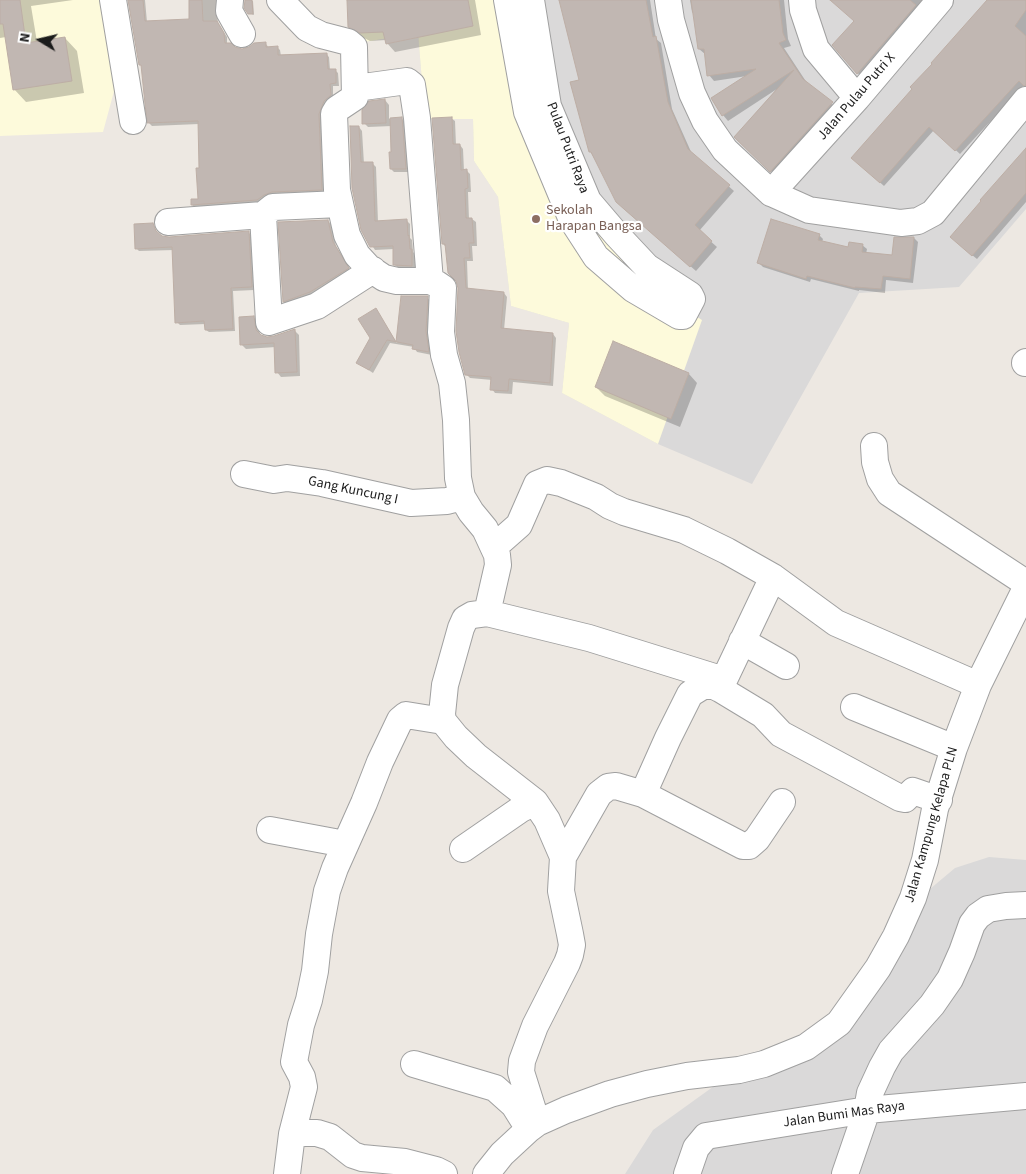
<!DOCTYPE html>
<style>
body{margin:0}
#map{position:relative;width:1026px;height:1174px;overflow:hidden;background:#ede8e2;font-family:"Source Sans 3",sans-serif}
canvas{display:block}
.north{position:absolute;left:15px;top:15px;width:50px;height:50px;-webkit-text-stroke:4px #fff;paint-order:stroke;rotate:279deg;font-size:14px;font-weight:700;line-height:20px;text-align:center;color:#1c1c1c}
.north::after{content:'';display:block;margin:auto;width:18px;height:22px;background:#1c1c1c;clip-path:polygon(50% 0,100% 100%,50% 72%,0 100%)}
</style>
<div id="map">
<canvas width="1026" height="1174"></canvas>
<div class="north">N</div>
</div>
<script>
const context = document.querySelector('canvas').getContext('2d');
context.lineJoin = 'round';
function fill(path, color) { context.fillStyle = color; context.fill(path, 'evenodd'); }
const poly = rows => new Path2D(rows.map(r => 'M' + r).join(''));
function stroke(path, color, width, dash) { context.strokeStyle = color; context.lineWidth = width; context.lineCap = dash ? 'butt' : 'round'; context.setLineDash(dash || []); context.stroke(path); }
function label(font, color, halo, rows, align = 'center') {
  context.font = font + ' "Source Sans 3",sans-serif'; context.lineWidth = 4.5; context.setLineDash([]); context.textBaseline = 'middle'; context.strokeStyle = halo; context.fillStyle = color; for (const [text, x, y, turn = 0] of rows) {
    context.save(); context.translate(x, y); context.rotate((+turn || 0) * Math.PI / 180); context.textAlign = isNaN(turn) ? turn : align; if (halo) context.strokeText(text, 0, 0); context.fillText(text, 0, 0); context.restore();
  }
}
fill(poly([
 [351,0,1026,0,1026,209,959,287,859,293,752,484,658,444,562,393,569,323,511,306,498,197,474,161,473,119,425,119,418,33,359,43],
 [989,857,1026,860,1026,1174,625,1174,653,1130,735,1071,834,1031,911,905,955,868]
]), '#dad9d9');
fill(poly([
 [0,0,111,0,120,69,103,132,0,136],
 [351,0,500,0,586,215,642,282,702,320,658,444,562,393,569,323,511,306,498,197,474,161,473,119,425,119,418,33,359,43]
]), '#fdfadb');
fill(poly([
 [0,0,73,0,31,6,37,42,65,38,77,51,84,93,26,102,14,89,6,37,0,38],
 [129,0,145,0,147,22,191,20,190,0,219,0,217,13,218,23,227,37,227,45,234,48,242,50,266,44,269,48,277,47,280,50,281,56,326,54,329,57,330,70,335,70,338,73,339,86,333,86,333,99,324,192,261,203,195,208,192,205,199,200,200,169,199,124,152,126,149,123,142,66,140,65],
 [246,0,253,1,254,15,249,13],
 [378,0,475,0,481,35,395,52,387,43,386,40,370,41,358,35,349,26],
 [561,0,650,0,656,39,661,43,672,109,692,154,734,191,699,231,717,247,696,271,622,207,590,151,580,81],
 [690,0,784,0,788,39,791,46,784,48,807,83,837,109,776,176,736,136,777,89,728,121,723,115,747,76,714,81,709,75,705,54,699,49,695,15,692,12],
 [831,0,927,0,862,78,834,45,855,21],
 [989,0,1026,0,1026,86,1024,85,960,154,934,130,884,186,857,162],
 [385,100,389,105,389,119,401,118,405,122,409,172,394,172,391,169,393,153,392,126,368,127,364,123],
 [451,118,455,121,456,145,460,145,463,149,464,171,467,171,470,174,471,192,468,192,469,219,472,219,476,222,477,246,472,246,473,261,467,261,468,290,504,293,507,297,504,330,553,334,556,338,553,386,513,382,512,394,495,393,492,389,492,380,470,378,466,374,459,288,446,247,443,244],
 [359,127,362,131,364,164,372,163,376,167,378,222,406,220,410,224,410,238,412,240,413,252,415,254,415,269,398,268,394,264,394,249,375,250,362,230],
 [1026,150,1026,202,977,259,955,241],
 [328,221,331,224,336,246,351,271,314,295,287,304,284,301],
 [153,225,158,234,161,237,169,238,248,232,251,235,254,290,233,291,235,331,209,332,206,330,206,324,180,325,177,322,174,250,139,251,136,248],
 [819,235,823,239,822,242,849,249,862,245,867,249,866,254,893,257,914,238,918,242,913,283,886,280,885,293,859,290,859,291,811,279,810,282,763,267,759,263],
 [402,297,427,298,431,301,432,355,417,352,414,347,390,343,373,373,358,363,371,338,376,309,397,343],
 [253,317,257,322,260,335,266,338,274,337,295,331,299,335,300,376,281,377,277,372,276,347,246,349,241,344],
 [689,374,697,383,680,427,605,396,596,387]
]), '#0003');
const building = poly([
 [0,0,20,0,26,43,65,37,72,81,13,90,3,24,0,24,0,0],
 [128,0,143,0,145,21,189,19,189,0,202,0,203,21,217,21,224,33,225,43,231,43,235,47,242,49,249,47,254,43,266,42,266,47,278,46,278,55,327,53,328,69,336,69,336,83,330,84,331,95,324,101,319,114,322,190,272,192,264,195,257,200,191,205,191,199,198,199,196,168,199,168,198,121,147,123,141,65,139,65,128,0],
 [245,0,252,0,253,14,248,14,244,8,245,0],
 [347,0,468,0,473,26,386,44,383,32,360,33,348,27,347,0],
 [559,0,646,0,653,37,656,36,668,102,688,149,730,185,695,225,712,241,690,267,616,202,591,152,589,152,570,82,579,80,559,0],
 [691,0,779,0,783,33,786,40,779,43,803,79,833,102,770,172,734,137,794,70,722,116,711,98,756,69,707,76,704,49,698,49,691,0],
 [830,0,910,0,916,5,857,74,832,45,854,21,830,0],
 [987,0,1026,0,1026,10,1015,26,1026,36,1026,85,1024,86,1019,81,955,151,929,127,880,183,851,158,912,89,910,87,932,64,931,63,987,0],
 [385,99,386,123,362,124,362,110,369,101,385,99],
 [402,117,406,169,390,169,389,152,391,152,390,118,402,117],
 [452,117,453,144,460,144,461,170,467,169,468,188,465,189,466,218,472,218,474,243,469,243,470,258,464,258,466,288,504,292,501,328,553,333,550,383,509,379,508,391,490,390,491,377,465,375,459,352,456,331,458,288,456,281,448,273,445,244,442,244,432,118,452,117],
 [350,126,359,126,361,162,373,162,375,221,407,219,408,236,409,235,410,249,412,249,412,266,393,265,393,246,370,247,361,230,352,188,350,126],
 [1026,148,1026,193,972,256,950,237,981,201,980,200,1026,148],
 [771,219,820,234,818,240,848,247,849,242,863,244,862,252,892,255,894,237,914,237,910,279,883,276,881,289,855,287,855,288,807,276,806,279,757,263,771,219],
 [328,220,333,242,349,268,310,292,283,302,278,222,328,220],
 [153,223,156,231,162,236,169,237,249,231,252,287,231,288,233,329,205,330,204,321,175,323,172,247,135,249,134,224,153,223],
 [401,296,428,296,426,331,429,352,412,349,413,345,387,340,369,370,356,363,370,338,358,319,376,308,396,342,401,296],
 [254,316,256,330,261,335,267,337,274,336,295,329,297,372,275,373,274,343,240,345,239,317,254,316],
 [613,341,689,373,671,419,595,387,613,341]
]);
fill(building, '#c1b7b2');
stroke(building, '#bdaea5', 1);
const minor = poly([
 [113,0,133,121],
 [230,0,229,11,242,34],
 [280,0,307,28,321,35,348,42,354,47,355,97,337,109,334,114,337,190,347,235,357,255,369,268,384,278,397,281,430,281,437,284,443,288,441,332,444,355,452,383,456,420,458,478,462,497,471,512,485,529,497,555,498,565,487,613],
 [507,0,527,112,572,220,596,257,633,289,679,316,683,316,692,299,690,295,647,267,617,235,588,201,548,106,531,0],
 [668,0,671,20,692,93,705,121,725,150,771,193,809,210,901,223,918,221,933,213,1026,100],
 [802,0,803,10,816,49,857,98],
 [356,88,407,81,412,85,417,118,430,281],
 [771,193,857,98,940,0],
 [263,215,269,322,317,306,373,270],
 [168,222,263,215,273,207,340,204],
 [1025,363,1026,362],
 [874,446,875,462,880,479,889,493,1026,583],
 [244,474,274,480,287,478,322,483,411,503,447,501,462,497],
 [494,547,519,525,537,484,547,480,561,483,596,497,610,506,624,512,684,530,727,551,773,577,836,623,978,685],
 [742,641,786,666],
 [854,707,954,748],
 [643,794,668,738,690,694,703,686,714,686,720,689,763,715,781,734,900,798,905,799,913,791,939,800],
 [270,830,345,844],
 [463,849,521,809,535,802],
 [563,857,599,794,608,787,616,786,643,794,743,846,749,846,757,839,782,802],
 [414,1064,495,1088,514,1105,529,1129],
 [537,1123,521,1072,522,1061,535,1026,567,963,570,955,572,945,570,934,561,891,563,857,547,820,535,802,476,756,456,737,443,721,442,714,445,685,461,628,465,619,472,615,487,613,589,638,724,680,773,577],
 [292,1134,304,1087,302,1077,294,1062,301,1025,309,1000,315,971,319,934,327,891,335,868,364,803,380,762,400,720,406,715,443,721],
 [287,1174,292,1134,305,1133,317,1133,330,1137,353,1155,362,1158,405,1162,436,1170,444,1174],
 [486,1174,502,1154,529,1129,537,1123,566,1110,610,1094,647,1084,687,1076,739,1070,764,1064,806,1047,839,1023,878,968,896,936,913,898,925,860,935,809,954,748,978,685,1026,588],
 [687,1174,696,1148,706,1136,867,1110,1026,1096],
 [845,1174,867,1110,870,1093,882,1067,891,1051,932,1005,950,979,962,952,972,924,978,916,988,909,1006,906,1026,905]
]);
stroke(minor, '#a0a0a0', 28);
stroke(minor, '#fff', 26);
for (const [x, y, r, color] of [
 [536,219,5,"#8d6e63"]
]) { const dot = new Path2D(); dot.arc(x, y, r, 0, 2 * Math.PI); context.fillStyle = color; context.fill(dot); stroke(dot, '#fff', 2); }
label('14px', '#1c1c1c', '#fff', [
 ["Jalan Pulau Putri X",857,97,-49],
 ["Pulau Putri Raya",567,148,69],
 ["Gang Kuncung I",353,491,12],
 ["Jalan Kampung Kelapa PLN",932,825,-74],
 ["Jalan Bumi Mas Raya",844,1115,-8]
]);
label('14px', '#785e54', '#fff', [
 ["Sekolah",546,211],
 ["Harapan Bangsa",546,227]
], 'left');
</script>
